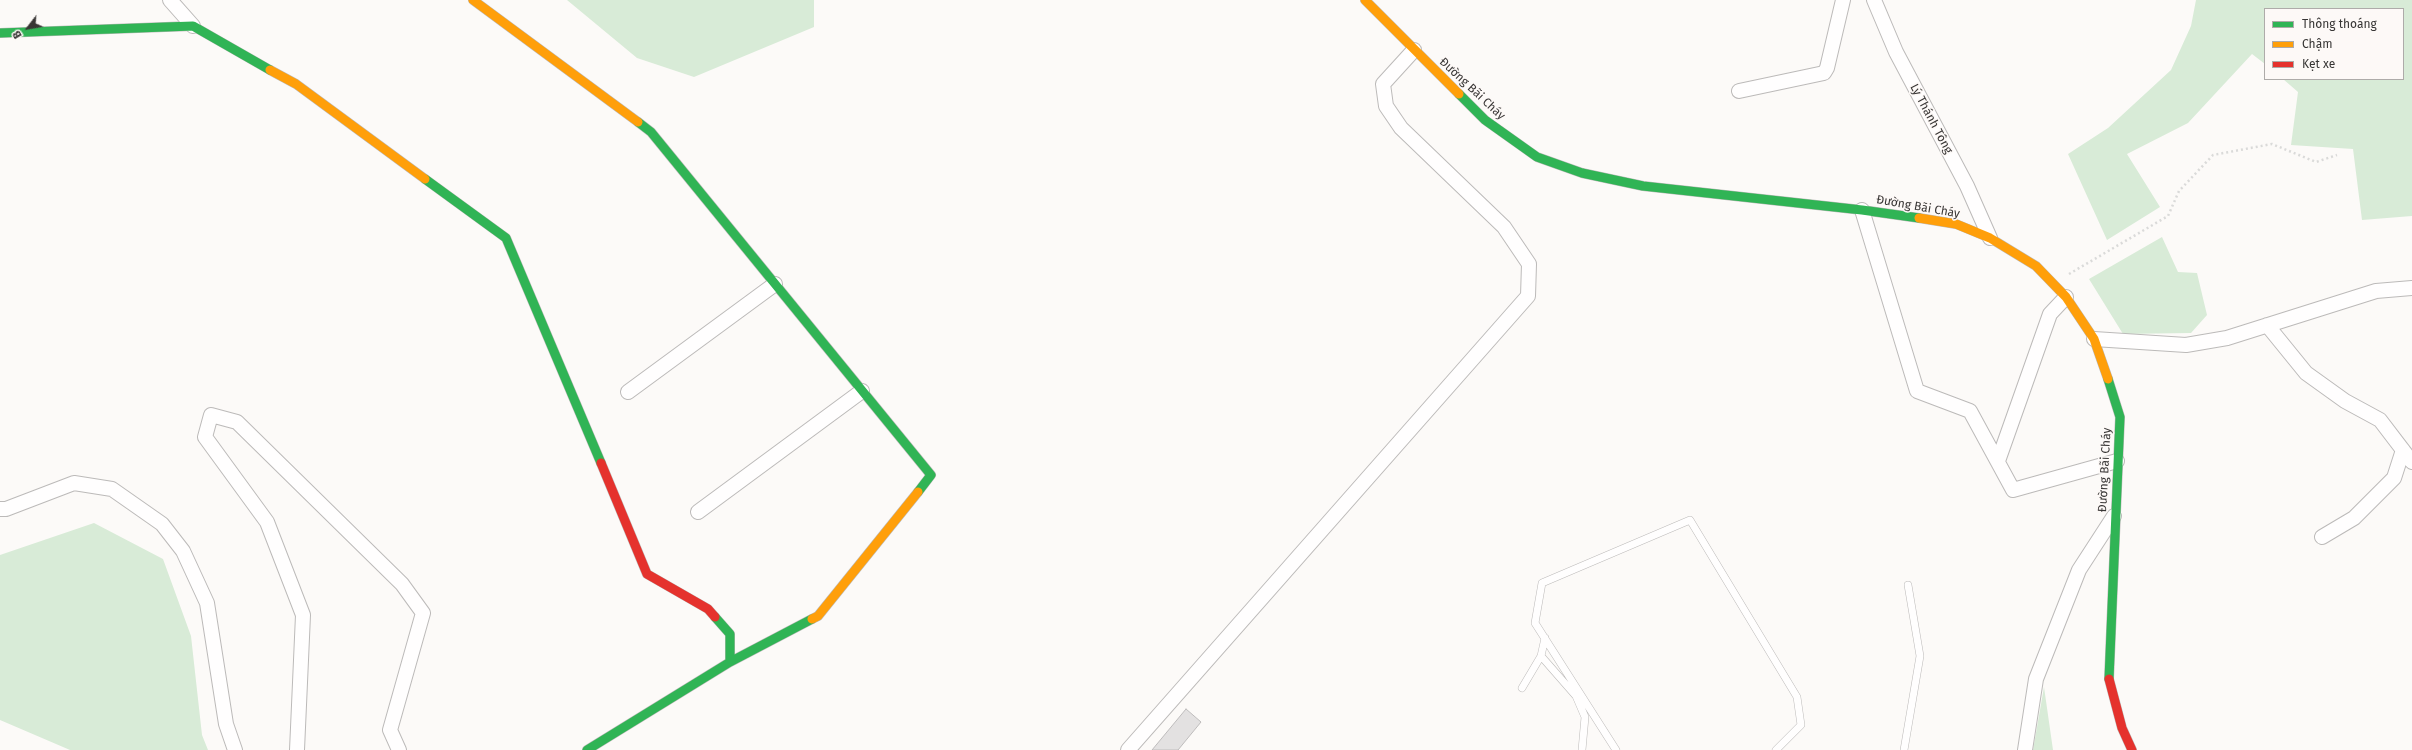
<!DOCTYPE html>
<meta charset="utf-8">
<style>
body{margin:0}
#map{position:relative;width:2412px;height:750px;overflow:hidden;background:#fcfaf8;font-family:"Fira Sans",sans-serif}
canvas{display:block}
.legend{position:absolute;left:2264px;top:8px;width:140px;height:72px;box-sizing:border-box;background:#fdf9f7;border:1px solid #aeaba9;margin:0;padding:5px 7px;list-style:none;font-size:12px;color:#383635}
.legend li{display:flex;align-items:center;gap:8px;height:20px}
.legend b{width:20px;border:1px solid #aeaba9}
.north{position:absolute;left:8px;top:8px;width:40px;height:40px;-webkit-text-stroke:3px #fdf9f7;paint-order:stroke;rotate:239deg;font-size:11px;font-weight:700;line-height:16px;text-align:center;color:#383635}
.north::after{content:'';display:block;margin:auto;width:14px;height:18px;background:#383635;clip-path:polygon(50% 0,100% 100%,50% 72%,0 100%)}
</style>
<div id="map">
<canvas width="2412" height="750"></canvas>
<ul class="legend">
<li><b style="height:5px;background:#30b455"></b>Thông thoáng</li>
<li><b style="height:5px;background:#ff9f0a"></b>Chậm</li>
<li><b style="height:5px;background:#e5322d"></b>Kẹt xe</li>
</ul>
<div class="north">B</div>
</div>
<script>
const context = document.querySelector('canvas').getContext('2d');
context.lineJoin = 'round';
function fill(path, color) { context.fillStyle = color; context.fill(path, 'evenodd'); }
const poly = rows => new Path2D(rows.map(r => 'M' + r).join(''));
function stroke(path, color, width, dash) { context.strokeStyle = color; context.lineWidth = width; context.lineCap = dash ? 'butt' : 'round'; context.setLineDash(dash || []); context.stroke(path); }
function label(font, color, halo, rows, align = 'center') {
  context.font = font + ' "Fira Sans",sans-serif'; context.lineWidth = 3; context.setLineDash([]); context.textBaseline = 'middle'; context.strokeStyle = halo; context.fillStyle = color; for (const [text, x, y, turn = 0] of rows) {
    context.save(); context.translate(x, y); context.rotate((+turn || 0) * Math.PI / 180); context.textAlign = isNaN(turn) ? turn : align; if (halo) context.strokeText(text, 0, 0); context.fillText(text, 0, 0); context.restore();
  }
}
fill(poly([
 [567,0,814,0,814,27,694,77,637,58],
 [2196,0,2412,0,2412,216,2362,220,2353,149,2291,145,2298,92,2283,79,2403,79,2403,9,2265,9,2265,64,2252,54,2188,123,2127,154,2160,207,2107,240,2068,154,2108,128,2171,70,2191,26],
 [2162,237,2178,272,2197,273,2207,315,2191,333,2123,334,2089,279],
 [94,523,163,559,191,636,202,735,208,750,70,750,0,720,0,555],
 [2044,687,2053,750,2033,750]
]), '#d8ebd7');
const building = poly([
 [1186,709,1201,722,1178,750,1152,750,1186,709]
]);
fill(building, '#e3e1e1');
stroke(building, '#bebcbc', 1);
const lane = poly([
 [1541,656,1545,638],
 [1522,688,1541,656,1576,696,1585,717,1582,750],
 [1616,750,1535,623,1542,583,1690,520,1797,697,1801,725,1776,750],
 [1904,750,1920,656,1908,585]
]);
const street = poly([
 [170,0,193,26],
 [1874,0,1896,52,1967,186,1990,238],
 [1739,91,1824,73,1827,68,1843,0],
 [1862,210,1917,391,1970,411,2013,490,2117,461],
 [2267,325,2306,373,2345,401,2380,420,2412,462],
 [2094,339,2186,345,2227,338,2376,291,2412,288],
 [628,392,775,284],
 [1998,461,2050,314,2066,297],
 [0,509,6,509,74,483,112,489,162,524,183,551,207,603,226,724,235,750],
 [698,512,862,391],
 [2322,537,2354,518,2394,478,2403,450],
 [297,750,303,615,267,522,205,437,211,415,237,422,402,584,423,613,390,730,399,750],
 [1128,750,1528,296,1529,264,1504,227,1401,128,1386,106,1383,84,1414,50],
 [2025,750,2036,679,2079,570,2114,516]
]);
const fast = poly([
 [0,33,193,26,270,70],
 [1459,94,1485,120,1537,157,1582,173,1643,186,1862,210,1919,218],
 [638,122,651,132,931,475,918,492],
 [425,179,506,238,601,463],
 [2108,379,2120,417,2109,679],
 [730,662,812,619],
 [587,750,730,662,730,634,715,617]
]);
const slow = poly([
 [473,0,638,122],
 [1365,0,1459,94],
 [270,70,296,84,425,179],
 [1919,218,1956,224,1990,238,2036,266,2066,297,2094,339,2108,379],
 [812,619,818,616,918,492]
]);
const jam = poly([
 [601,463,647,574,708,609,715,617],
 [2109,679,2122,728,2132,750]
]);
stroke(lane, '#bcbab9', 8);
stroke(street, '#bcbab9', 16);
stroke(fast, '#bcbab9', 10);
stroke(slow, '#bcbab9', 10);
stroke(jam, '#bcbab9', 10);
stroke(poly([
 [2069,274,2168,216,2179,191,2213,155,2272,144,2316,162,2337,155]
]), '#dadad9', 2.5, [2, 3]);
stroke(lane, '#fffefe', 7);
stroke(street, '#fffefe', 14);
stroke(fast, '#30b455', 9);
stroke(slow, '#ff9f0a', 9);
stroke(jam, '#e5322d', 9);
label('12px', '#383635', '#fdf9f7', [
 ["Đường Bãi Cháy",1472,89,43],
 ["Lý Thánh Tông",1931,119,62],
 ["Đường Bãi Cháy",1918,207,10],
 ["Đường Bãi Cháy",2105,470,-87]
]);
</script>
